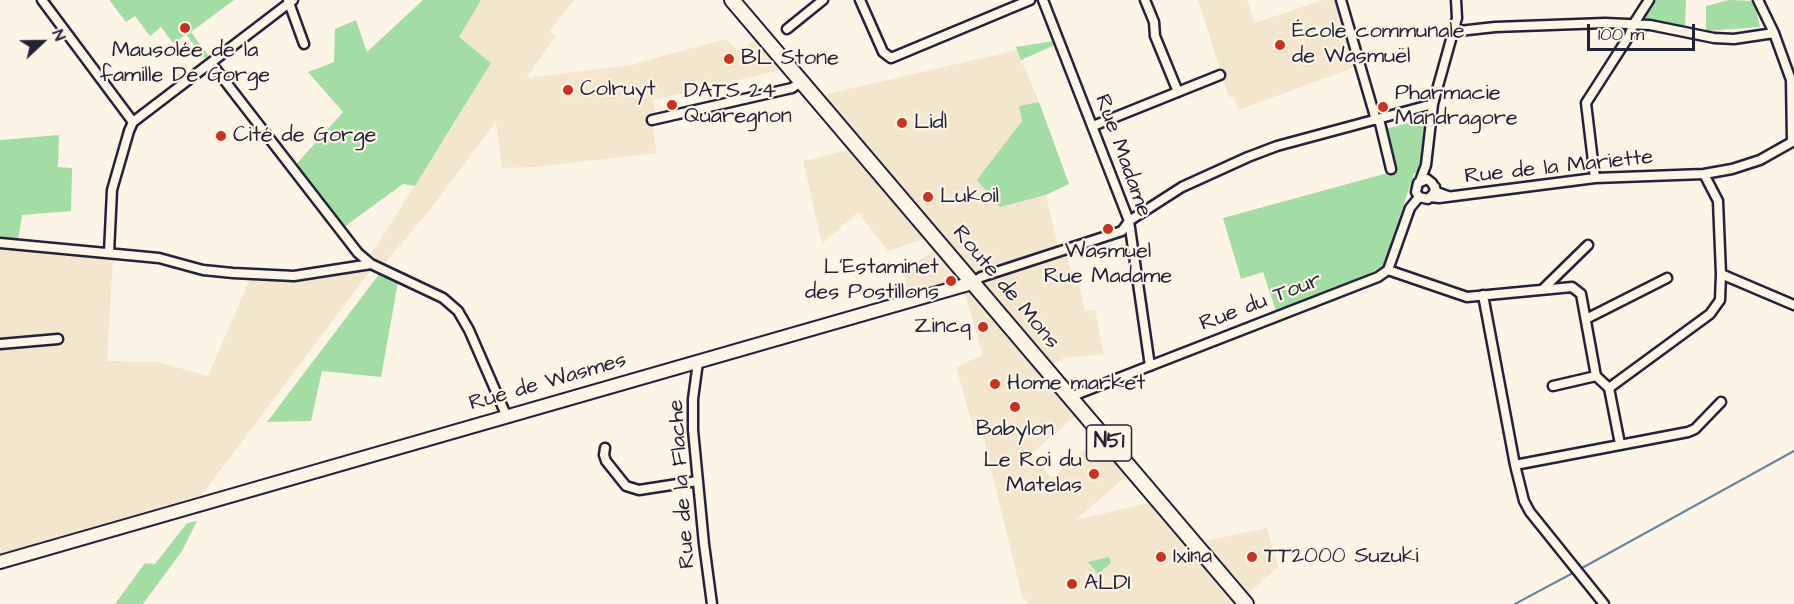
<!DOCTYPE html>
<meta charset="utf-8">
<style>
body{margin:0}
#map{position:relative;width:1794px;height:604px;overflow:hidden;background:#fcf5e5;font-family:"Architects Daughter",sans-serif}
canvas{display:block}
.north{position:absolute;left:12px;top:12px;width:60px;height:60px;-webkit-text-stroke:4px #fcf5e5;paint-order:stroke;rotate:68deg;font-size:16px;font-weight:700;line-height:24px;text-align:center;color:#22223b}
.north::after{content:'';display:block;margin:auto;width:21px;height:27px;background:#22223b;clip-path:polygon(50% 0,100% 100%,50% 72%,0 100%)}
.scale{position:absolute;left:1587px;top:24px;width:108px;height:27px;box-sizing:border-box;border:3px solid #22223b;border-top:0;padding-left:8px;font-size:18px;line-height:21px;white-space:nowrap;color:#22223b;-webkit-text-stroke:4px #fcf5e5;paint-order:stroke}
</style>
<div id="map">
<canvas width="1794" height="604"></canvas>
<div class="north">N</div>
<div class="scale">100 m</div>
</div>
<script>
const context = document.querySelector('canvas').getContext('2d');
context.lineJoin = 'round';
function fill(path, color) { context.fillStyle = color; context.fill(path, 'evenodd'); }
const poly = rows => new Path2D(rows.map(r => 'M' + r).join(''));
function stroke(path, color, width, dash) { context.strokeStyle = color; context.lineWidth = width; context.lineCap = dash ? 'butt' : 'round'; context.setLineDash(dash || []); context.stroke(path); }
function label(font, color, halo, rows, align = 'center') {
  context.font = font + ' "Architects Daughter",sans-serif'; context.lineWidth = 4.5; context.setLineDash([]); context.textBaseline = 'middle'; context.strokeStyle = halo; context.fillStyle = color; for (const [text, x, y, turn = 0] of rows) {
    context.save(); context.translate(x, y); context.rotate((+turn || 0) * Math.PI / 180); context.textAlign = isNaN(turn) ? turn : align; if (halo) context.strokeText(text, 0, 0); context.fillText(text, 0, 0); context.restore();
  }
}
fill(poly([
 [480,0,574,0,550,31,555,37,526,78,631,65,725,39,740,52,761,34,785,63,777,71,653,100,657,119,652,124,657,153,537,167,502,168,496,122,430,210,389,258,384,268,368,259,450,131,491,63,458,36],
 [1198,0,1247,0,1255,23,1323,0,1335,0,1355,67,1239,110,1234,97,1229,97],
 [1017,50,1039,102,1019,106,1022,121,1000,207,1046,195,1059,252,1065,251,1076,282,1079,283,1085,311,1095,310,1104,354,1064,358,1047,369,1082,411,1031,454,1052,478,1098,438,1128,475,1075,520,1149,503,1186,547,1204,541,1267,528,1278,567,1242,599,1243,604,1029,604,1022,596,982,431,975,433,956,367,983,355,966,297,955,282,908,296,903,268,933,252,924,239,888,251,858,212,822,244,803,161,858,148,814,97],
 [0,247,113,259,107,361,158,362,208,376,251,277,364,267,371,270,202,495,0,554]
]), '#f4e5cd');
fill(poly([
 [109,0,234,0,191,32,213,62,209,65,186,34,174,44,161,27,150,36,135,16,126,22],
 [423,0,481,0,459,37,491,63,415,186,403,184,340,230,292,169,343,112,308,72,334,62,335,29,356,20,367,52],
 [1656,0,1686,0,1685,28,1643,20],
 [1729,0,1754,1,1760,27,1706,31,1706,6],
 [1053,41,1055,45,1021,60,1016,47],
 [1039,102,1069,184,1046,195,1000,207,977,180,1022,121,1019,106],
 [1415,121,1419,126,1424,126,1420,170,1414,174,1383,266,1370,273,1276,311,1263,272,1241,279,1223,218,1395,171,1385,129],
 [59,135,58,167,72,168,71,211,22,215,18,241,0,239,0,140],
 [380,273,398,282,381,377,322,371,311,421,267,422],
 [197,521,182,551,143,604,115,604,145,563,155,564,187,523],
 [1109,557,1111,563,1098,574,1088,562]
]), '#a2dda3');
stroke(poly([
 [1582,568,1794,451],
 [1515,604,1571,574]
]), '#6483a5', 2);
const street = poly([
 [42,0,133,122],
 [288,0,304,44],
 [860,0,883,52,891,58,1030,0],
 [1043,0,1129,221,1150,366],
 [1145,0,1154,22,1155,36,1178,92],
 [1341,0,1376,120],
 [787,29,823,0],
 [1451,35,1459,31,1495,27,1605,23,1650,25,1714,38,1734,39,1774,33],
 [211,63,358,253,371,264],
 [1379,119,1391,169],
 [652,120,792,88,801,82],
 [1093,126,1220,75],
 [1704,174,1732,169,1760,160,1792,142,1791,80,1774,33,1758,0],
 [1595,178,1586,103,1629,36,1633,25,1649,0],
 [1420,181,1426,165,1433,104,1457,18,1456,0],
 [1435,187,1434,193,1428,199,1419,197,1416,192,1418,183,1427,179,1432,183,1437,192,1448,196],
 [1430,197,1439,198,1595,178,1704,174,1718,201,1721,274,1794,305],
 [0,243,159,258,203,270,233,273,294,276,371,264,443,298,458,311,469,330,507,417],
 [109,253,112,190,129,131,133,122,293,0],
 [1388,270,1467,297,1572,287,1581,294,1596,376,1609,388,1620,444],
 [972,283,981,277,1122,231,1129,221,1182,187,1248,157,1277,146,1433,104],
 [1543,289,1588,245],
 [1483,295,1515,465,1524,501,1530,512,1604,604],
 [1586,319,1667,278],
 [0,344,58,339],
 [698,362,693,399,693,430,704,544,712,604],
 [1553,386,1596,376],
 [1609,388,1710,314,1720,300,1721,274],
 [1070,397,1378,277,1388,270,1410,208,1419,197],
 [605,448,604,455,606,461,626,486,639,490,697,481],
 [1515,465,1688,432,1695,429,1721,402]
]);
const secondary = poly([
 [0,562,972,283]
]);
const primary = poly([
 [732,0,1246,604]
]);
stroke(street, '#22223b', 13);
stroke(secondary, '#22223b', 16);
stroke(primary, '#22223b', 18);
stroke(street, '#fcf5e5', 8);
stroke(secondary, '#fcf5e5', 12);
stroke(primary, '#fcf5e5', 14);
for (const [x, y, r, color] of [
 [185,28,6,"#c8321e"],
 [1280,45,6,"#c8321e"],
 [729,59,6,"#c8321e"],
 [568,90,6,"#c8321e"],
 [672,105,6,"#c8321e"],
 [1383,107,6,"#c8321e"],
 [902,123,6,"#c8321e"],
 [221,136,6,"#c8321e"],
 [928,197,6,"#c8321e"],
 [1108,229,6,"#c8321e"],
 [951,281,6,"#c8321e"],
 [983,327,6,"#c8321e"],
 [995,384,6,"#c8321e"],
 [1015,407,6,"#c8321e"],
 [1094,474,6,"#c8321e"],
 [1161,557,6,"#c8321e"],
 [1252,557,6,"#c8321e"],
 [1072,584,6,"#c8321e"]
]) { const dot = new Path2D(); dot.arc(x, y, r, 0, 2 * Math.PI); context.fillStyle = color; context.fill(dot); stroke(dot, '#fcf5e5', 2); }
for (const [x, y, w] of [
 [1109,443,45]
]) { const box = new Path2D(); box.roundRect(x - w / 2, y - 18, w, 36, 4.5); context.fillStyle = '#fcf5e5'; context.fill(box); stroke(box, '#22223b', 1.5); }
label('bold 21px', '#22223b', null, [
 ["N51",1109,443]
]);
label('22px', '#22223b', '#fcf5e5', [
 ["École communale",1292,32],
 ["de Wasmuël",1292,57],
 ["Mausolée de la",185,51,"center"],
 ["famille De Gorge",185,76,"center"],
 ["BL Stone",741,59],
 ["Colruyt",580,90],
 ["DATS 24",684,92],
 ["Quaregnon",684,117],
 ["Pharmacie",1395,94],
 ["Mandragore",1395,119],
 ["Lidl",914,123],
 ["Cité de Gorge",233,136],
 ["Lukoil",940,197],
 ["Wasmuel",1108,252,"center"],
 ["Rue Madame",1108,277,"center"],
 ["L'Estaminet",939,268,"right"],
 ["des Postillons",939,293,"right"],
 ["Zincq",971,327,"right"],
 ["Home market",1007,384],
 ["Babylon",1015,430,"center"],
 ["Le Roi du",1082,461,"right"],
 ["Matelas",1082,486,"right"],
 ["Ixina",1173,557],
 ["TT2000 Suzuki",1264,557],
 ["ALDI",1084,584]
], 'left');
label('22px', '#22223b', '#fcf5e5', [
 ["Rue Madame",1122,156,70],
 ["Rue de la Mariette",1559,168,-6],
 ["Route de Mons",1005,288,50],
 ["Rue du Tour",1261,303,-21],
 ["Rue de Wasmes",548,383,-16],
 ["Rue de la Flache",683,484,-94]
]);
</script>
